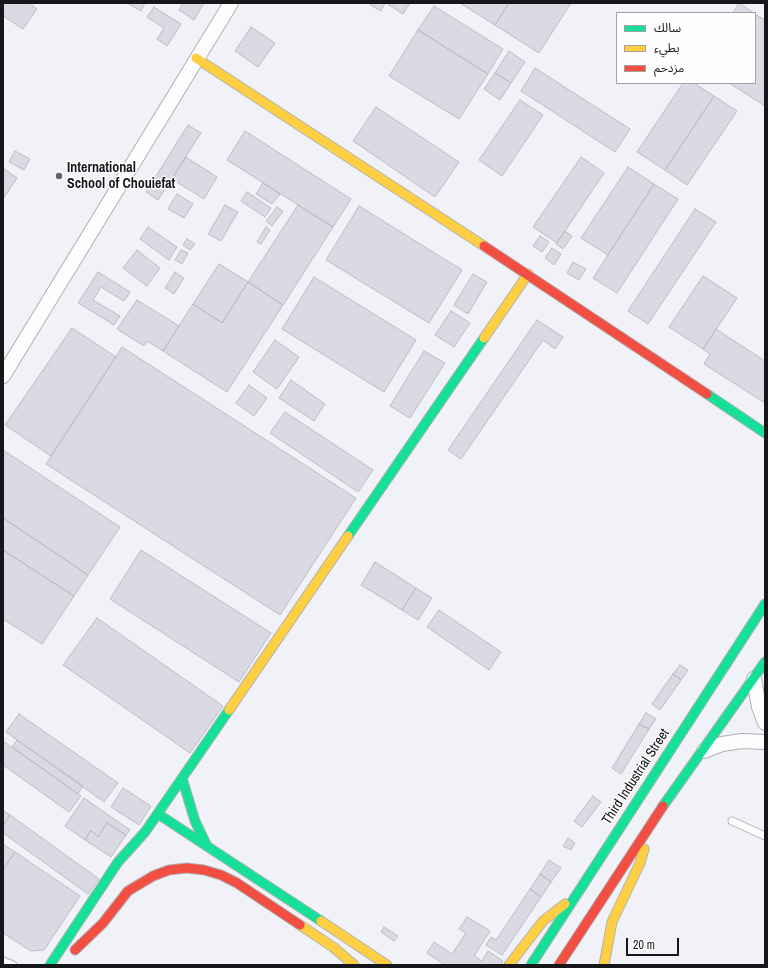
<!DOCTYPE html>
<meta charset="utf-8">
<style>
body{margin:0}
#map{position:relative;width:768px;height:968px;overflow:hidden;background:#f1f2f8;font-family:"Archivo Narrow","Noto Sans Arabic",sans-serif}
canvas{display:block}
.frame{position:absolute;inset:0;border:4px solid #17171b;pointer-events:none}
.legend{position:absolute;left:616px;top:12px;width:140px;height:72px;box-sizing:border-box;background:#fefefe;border:1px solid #a2a2a3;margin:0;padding:5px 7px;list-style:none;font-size:12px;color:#17171b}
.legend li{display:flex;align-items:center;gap:8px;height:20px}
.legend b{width:20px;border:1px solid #a2a2a3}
.scale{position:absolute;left:626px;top:938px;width:53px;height:18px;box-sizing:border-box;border:2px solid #17171b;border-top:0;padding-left:5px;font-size:12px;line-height:14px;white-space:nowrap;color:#17171b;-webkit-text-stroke:3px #fefefe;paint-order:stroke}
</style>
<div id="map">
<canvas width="768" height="968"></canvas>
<div class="frame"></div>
<ul class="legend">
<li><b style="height:5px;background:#16e098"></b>سالك</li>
<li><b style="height:5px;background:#ffcf43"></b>بطيء</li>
<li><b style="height:5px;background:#f24e42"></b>مزدحم</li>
</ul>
<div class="scale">20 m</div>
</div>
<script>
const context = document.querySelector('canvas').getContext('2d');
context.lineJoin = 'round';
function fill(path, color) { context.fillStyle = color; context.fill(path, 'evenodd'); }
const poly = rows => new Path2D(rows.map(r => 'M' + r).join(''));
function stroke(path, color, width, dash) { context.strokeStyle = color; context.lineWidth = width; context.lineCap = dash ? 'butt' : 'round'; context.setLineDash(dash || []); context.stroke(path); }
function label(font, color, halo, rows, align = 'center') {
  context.font = font + ' "Archivo Narrow",sans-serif'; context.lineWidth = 3; context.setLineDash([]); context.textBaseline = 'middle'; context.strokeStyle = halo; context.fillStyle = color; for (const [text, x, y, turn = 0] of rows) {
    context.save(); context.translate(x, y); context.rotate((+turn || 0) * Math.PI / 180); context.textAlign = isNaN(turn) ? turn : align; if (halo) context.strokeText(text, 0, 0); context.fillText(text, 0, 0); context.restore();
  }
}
const building = poly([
 [3,3,29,3,37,9,23,29,3,16,3,3],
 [127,3,145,3,141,11,127,3],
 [183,3,204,3,194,20,179,10,183,3],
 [371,3,385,3,381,11,370,5,371,3],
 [386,3,410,3,403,14,386,3],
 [460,3,509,3,495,25,460,3],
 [509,3,571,3,539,53,495,25,509,3],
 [739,3,754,13,733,13,739,3],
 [434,6,503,49,488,74,418,30,434,6],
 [154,7,181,24,167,46,157,39,164,28,147,17,154,7],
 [755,14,765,20,765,106,729,83,755,83,755,14],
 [251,27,275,43,258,67,235,51,251,27],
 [418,30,488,74,459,119,389,76,418,30],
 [509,51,525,62,511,83,495,73,509,51],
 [535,68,630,129,615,152,521,91,535,68],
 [495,73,511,83,500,100,484,89,495,73],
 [683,83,694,83,714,96,665,170,637,152,683,83],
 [714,96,737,111,687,185,665,170,714,96],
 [520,100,543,115,502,176,479,160,520,100],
 [376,107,459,162,435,197,353,141,376,107],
 [188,125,201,133,158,200,146,192,188,125],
 [245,131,351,199,333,227,227,160,245,131],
 [15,151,30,159,24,170,9,162,15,151],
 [186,157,217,177,204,199,172,179,186,157],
 [581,157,604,173,557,243,533,227,581,157],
 [628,167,654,184,608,255,581,238,628,167],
 [3,168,17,178,3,199,3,168],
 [263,183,280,194,272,204,256,194,263,183],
 [654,184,678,199,617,293,593,278,654,184],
 [247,192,271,208,265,217,241,201,247,192],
 [177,194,193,204,184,218,168,209,177,194],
 [225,205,238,212,221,241,208,234,225,205],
 [298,205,333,227,283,305,248,282,298,205],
 [359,206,462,270,429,323,326,260,359,206],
 [277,207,283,211,272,226,266,221,277,207],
 [695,209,716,222,648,324,628,311,695,209],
 [148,227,177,247,169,260,140,239,148,227],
 [266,227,270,230,261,244,257,242,266,227],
 [565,231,572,236,563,249,556,244,565,231],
 [540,236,549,242,542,252,533,246,540,236],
 [187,239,195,244,190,250,183,245,187,239],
 [552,248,561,254,554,265,545,258,552,248],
 [137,250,160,268,147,286,123,268,137,250],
 [181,250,188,253,182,264,175,260,181,250],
 [573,262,586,269,579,280,567,273,573,262],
 [219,264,248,282,222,323,193,304,219,264],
 [98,272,130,292,124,301,101,287,93,300,120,316,114,325,78,303,98,272],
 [175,272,184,278,174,294,165,288,175,272],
 [473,274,487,282,468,314,454,305,473,274],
 [703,276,737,298,703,349,669,327,703,276],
 [314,277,416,340,384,392,282,329,314,277],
 [248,282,283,305,227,392,163,351,193,304,222,323,248,282],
 [137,300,179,326,163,351,147,341,144,346,117,329,137,300],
 [451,311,470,323,454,347,435,335,451,311],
 [537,320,563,337,555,349,543,340,461,459,448,450,537,320],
 [72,328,116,357,51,456,5,425,72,328],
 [716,329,765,361,765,403,704,364,710,354,703,349,716,329],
 [275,340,299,357,277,389,253,372,275,340],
 [122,347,356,498,280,615,46,464,122,347],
 [424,351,445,363,410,418,390,406,424,351],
 [291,380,325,404,314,421,279,398,291,380],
 [249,385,267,398,254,416,236,403,249,385],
 [285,412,373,470,358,492,270,433,285,412],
 [3,450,120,527,88,575,3,518,3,450],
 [3,518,88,575,74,596,3,550,3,518],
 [3,550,74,596,42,644,3,619,3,550],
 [141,550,271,633,239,682,110,599,141,550],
 [375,562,416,588,402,610,361,585,375,562],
 [416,588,432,598,418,620,402,610,416,588],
 [439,610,501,652,489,670,427,627,439,610],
 [97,618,223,706,190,753,63,665,97,618],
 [680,665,688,670,681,680,673,674,680,665],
 [673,674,681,680,660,710,652,704,673,674],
 [646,713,656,719,649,729,639,724,646,713],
 [19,714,118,783,104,802,6,732,19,714],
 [639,724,649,729,621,774,612,768,639,724],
 [17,740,83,786,78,794,12,747,17,740],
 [3,741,81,796,69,812,3,765,3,741],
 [123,788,151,806,139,825,111,807,123,788],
 [593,796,601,802,582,827,574,821,593,796],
 [84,798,130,830,126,835,107,823,98,837,91,830,85,840,65,826,84,798],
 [3,810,10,815,3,826,3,810],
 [10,815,99,879,88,894,3,833,3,826,10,815],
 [107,823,126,835,111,857,85,840,91,830,98,837,107,823],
 [568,838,575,843,571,850,563,846,568,838],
 [3,844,15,852,3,870,3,844],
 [15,852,80,896,44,950,31,951,3,933,3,870,15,852],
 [549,860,561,868,551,882,540,874,549,860],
 [540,874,551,882,541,897,530,889,540,874],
 [530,889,541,897,502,955,486,945,491,937,496,940,530,889],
 [467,917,490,931,474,956,482,961,488,951,503,961,500,965,445,965,427,953,434,942,452,954,466,933,459,929,467,917],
 [384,927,398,936,394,941,381,932,384,927]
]);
fill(building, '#d9dae4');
stroke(building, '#bcbcc0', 1);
const lane = poly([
 [732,821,765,836],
 [3,961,13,965]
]);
const street = poly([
 [3,376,231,3],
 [754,679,759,707,765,723],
 [704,751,722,744,742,741,765,742]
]);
const fast = poly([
 [707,394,765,433],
 [348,536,484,338],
 [182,778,195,821,206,844],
 [663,806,765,662],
 [158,814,321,921],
 [50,965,118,862,145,832,229,710],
 [531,965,765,604]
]);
const slow = poly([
 [196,58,484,246],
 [484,338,528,274],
 [229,710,348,536],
 [321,921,387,965],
 [300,925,333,947,354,965],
 [509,965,543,921,565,904],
 [604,965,612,922,640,863,644,849]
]);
const jam = poly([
 [484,246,707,394],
 [75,950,103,923,128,891,153,876,169,870,187,868,204,870,221,875,237,883,300,925],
 [559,965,663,806]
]);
stroke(lane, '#b0b1b5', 9);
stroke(street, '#b0b1b5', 16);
stroke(fast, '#b0b1b5', 11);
stroke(slow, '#b0b1b5', 11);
stroke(jam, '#b0b1b5', 11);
stroke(lane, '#fdfdfe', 7);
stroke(street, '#fdfdfe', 14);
stroke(fast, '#16e098', 9);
stroke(slow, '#ffcf43', 9);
stroke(jam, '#f24e42', 9);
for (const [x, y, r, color] of [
 [59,176,4,"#636468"]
]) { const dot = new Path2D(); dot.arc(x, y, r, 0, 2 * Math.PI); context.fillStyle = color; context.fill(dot); stroke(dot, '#fefefe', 1.5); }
label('bold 14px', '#17171b', '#fefefe', [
 ["International",67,168],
 ["School of Chouiefat",67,184]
], 'left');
label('14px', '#17171b', '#fefefe', [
 ["Third Industrial Street",636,777,-57]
]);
</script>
